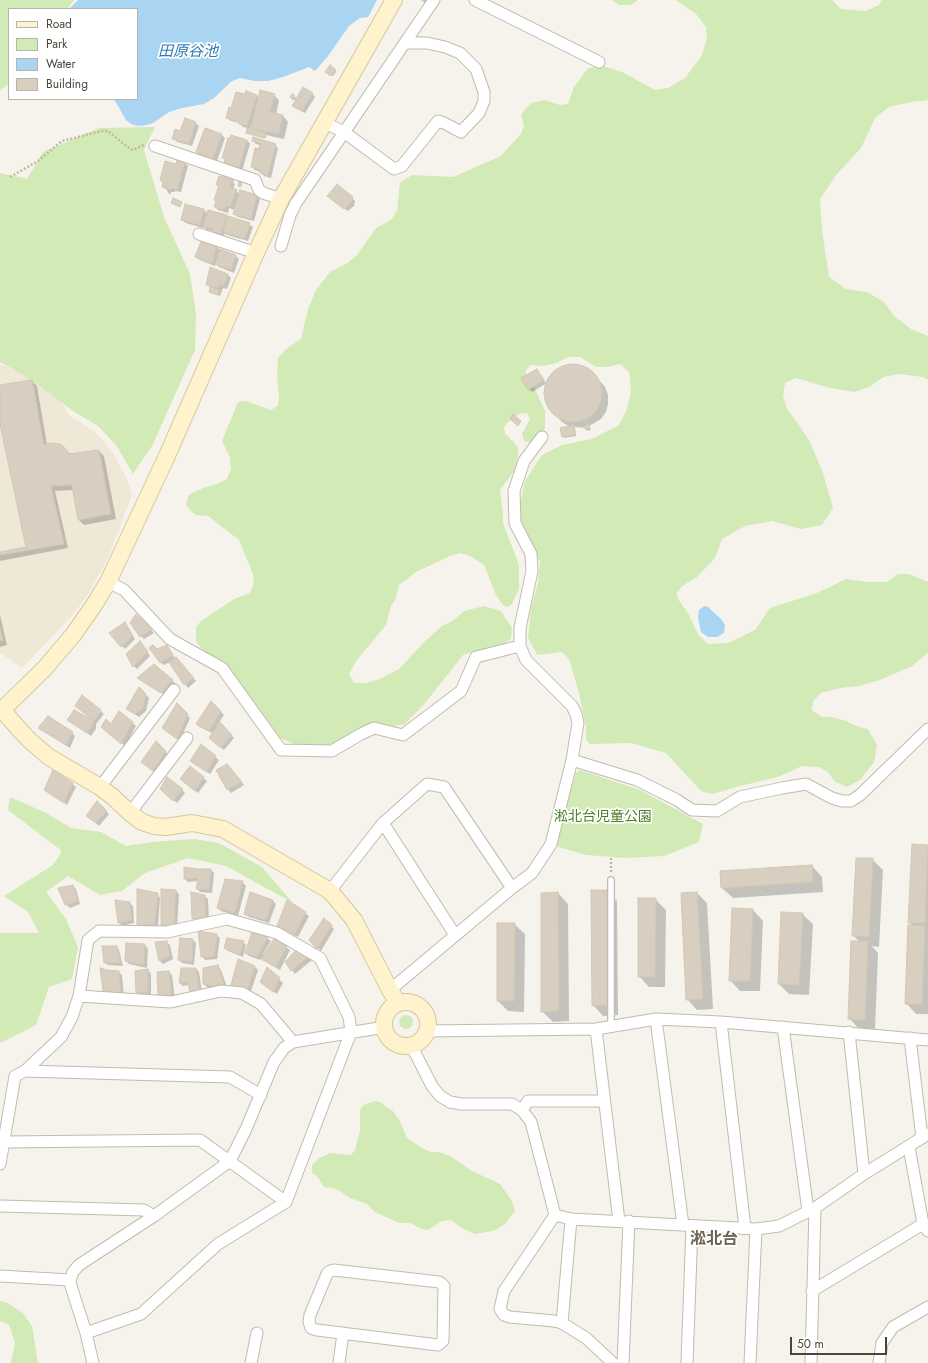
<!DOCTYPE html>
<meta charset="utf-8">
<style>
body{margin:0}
#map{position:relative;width:928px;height:1363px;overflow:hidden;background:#f6f3ec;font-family:Jost,sans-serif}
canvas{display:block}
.legend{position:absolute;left:8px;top:8px;width:130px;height:92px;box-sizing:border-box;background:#fff;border:1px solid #b7b4b0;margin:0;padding:5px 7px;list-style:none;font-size:12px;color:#4b4439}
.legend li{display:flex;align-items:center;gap:8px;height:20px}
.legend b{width:20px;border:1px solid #b7b4b0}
.scale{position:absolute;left:790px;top:1337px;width:97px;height:18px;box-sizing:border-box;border:2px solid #4b4439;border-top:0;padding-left:5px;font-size:12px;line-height:14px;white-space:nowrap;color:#4b4439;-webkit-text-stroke:3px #fff;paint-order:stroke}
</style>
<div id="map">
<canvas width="928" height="1363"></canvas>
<ul class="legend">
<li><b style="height:5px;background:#fff3cd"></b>Road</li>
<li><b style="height:11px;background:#d2eab5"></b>Park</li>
<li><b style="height:11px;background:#a9d4f2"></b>Water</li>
<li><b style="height:11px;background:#d8cfc1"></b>Building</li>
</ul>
<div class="scale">50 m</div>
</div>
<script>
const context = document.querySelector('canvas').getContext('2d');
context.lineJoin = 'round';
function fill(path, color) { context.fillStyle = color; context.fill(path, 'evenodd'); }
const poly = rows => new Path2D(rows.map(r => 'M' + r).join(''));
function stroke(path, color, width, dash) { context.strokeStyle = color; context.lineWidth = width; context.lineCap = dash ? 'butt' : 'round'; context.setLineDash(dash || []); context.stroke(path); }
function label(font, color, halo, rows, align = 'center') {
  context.font = font + ' Jost,"Noto Sans JP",sans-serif'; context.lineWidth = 3.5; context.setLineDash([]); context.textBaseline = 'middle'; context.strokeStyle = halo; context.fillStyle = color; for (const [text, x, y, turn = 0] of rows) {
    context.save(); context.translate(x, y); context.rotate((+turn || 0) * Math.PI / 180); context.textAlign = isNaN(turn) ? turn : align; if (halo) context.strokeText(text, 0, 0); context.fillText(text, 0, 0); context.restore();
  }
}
fill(poly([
 [0,364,55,389,69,415,94,431,112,451,127,479,132,495,108,558,89,593,72,616,22,668,0,653]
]), '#efe8d6');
fill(poly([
 [0,0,74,0,67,9,9,9,9,84,0,90],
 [612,0,638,0,631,5,619,5],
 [676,0,832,0,841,9,866,11,879,5,882,0,928,0,928,100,911,102,889,107,875,118,861,148,837,174,820,199,822,230,829,277,846,289,867,292,884,302,894,316,911,329,928,336,928,380,923,377,898,374,884,377,869,387,854,392,830,388,796,378,785,383,783,396,787,409,799,425,810,442,823,473,833,508,822,525,801,529,772,521,745,526,722,539,715,558,697,577,682,586,677,593,678,599,689,615,698,634,708,644,728,643,755,630,770,608,817,593,846,579,868,582,887,582,898,574,909,574,928,582,928,653,912,666,880,680,859,686,840,688,821,693,813,701,812,710,822,717,831,717,846,721,859,727,868,729,877,745,874,762,860,780,847,787,834,781,828,772,819,767,802,766,778,777,740,786,712,794,701,791,666,753,631,743,590,744,586,740,586,726,579,693,569,659,562,652,537,655,528,637,531,608,538,583,540,562,526,537,518,514,525,481,542,455,562,445,592,439,619,425,627,409,631,391,629,372,620,364,607,367,596,367,580,357,569,357,556,363,544,366,530,365,525,372,536,391,545,411,545,429,531,443,524,441,522,434,530,419,527,413,519,414,507,423,504,427,505,434,514,442,518,448,518,456,514,471,500,490,503,513,503,523,519,565,519,589,512,604,508,607,503,605,496,595,484,565,470,556,460,553,450,556,416,572,399,585,396,598,391,606,386,625,356,661,349,674,354,683,366,683,380,679,399,669,424,642,442,626,454,620,464,611,484,606,501,611,512,628,511,639,500,646,476,651,463,655,426,702,405,724,388,727,370,724,337,743,320,746,295,744,280,738,227,665,206,653,196,642,196,627,201,621,234,599,250,593,254,584,253,574,239,540,208,516,196,515,190,510,186,504,189,495,203,488,217,484,227,479,231,469,230,457,222,441,238,402,246,401,271,410,278,406,279,397,277,374,278,358,286,349,301,339,308,309,316,290,330,272,346,264,357,255,376,228,391,220,397,211,400,183,412,175,453,177,501,156,521,134,524,126,521,114,531,103,545,100,560,105,568,104,574,87,588,68,603,66,622,72,655,90,668,88,685,78,702,55,707,38,706,27,696,14],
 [155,127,144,150,164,217,190,274,196,315,195,350,152,446,133,474,116,445,98,426,73,411,32,380,0,362,0,173,27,179,43,152,99,128],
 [580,770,640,790,703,824,699,842,664,856,626,858,586,855,555,846,576,773],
 [10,797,46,813,71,828,101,832,126,846,152,842,194,839,219,843,262,867,293,903,226,866,188,858,145,873,122,891,100,895,68,876,46,892,66,919,78,947,72,979,49,987,36,1025,0,1043,0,933,39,933,28,912,4,896,53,865,62,851,8,810],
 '399 1022a7 7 0 1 1 14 0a7 7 0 1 1-14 0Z',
 [376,1101,382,1103,386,1107,392,1110,400,1121,407,1138,420,1147,431,1152,439,1152,450,1156,472,1171,500,1184,512,1201,515,1211,505,1224,493,1231,475,1234,462,1228,451,1220,442,1221,428,1230,422,1229,410,1223,399,1223,375,1212,367,1204,350,1198,340,1191,332,1188,324,1187,317,1176,312,1173,312,1165,319,1158,330,1153,351,1155,355,1150,360,1131,360,1110,363,1105],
 [0,1301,8,1303,23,1313,32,1326,38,1363,11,1363,15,1342,9,1325,0,1321]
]), '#d2eab5');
fill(poly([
 [78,0,377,0,368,17,360,18,349,26,328,56,315,71,309,67,283,77,268,81,255,81,240,78,232,81,214,98,204,104,182,108,169,112,153,123,147,125,138,126,131,124,126,120,114,99,137,99,137,9,69,9],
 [704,606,708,607,721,619,725,625,724,633,717,637,708,637,701,632,698,618,699,610]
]), '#a9d4f2');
fill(poly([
 [421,0,435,0,430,6],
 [335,70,336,72,333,76,328,73],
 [312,93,315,97,305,113,293,106,296,101,292,98,295,97,297,99],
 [274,95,279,100,276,115,283,116,288,122,284,139,266,135,266,138,248,134,247,133,248,128,243,127,239,123,231,121,227,118,232,109,257,96,259,98],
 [251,126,256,132,249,130],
 [195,123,199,126,192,146,177,142,174,138],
 [222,135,225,138,217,161,200,155,197,152],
 [232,136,247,140,250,144,242,171,229,167,223,158],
 [253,141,275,145,278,148,271,178,264,176,261,172,255,170,252,167,260,145,256,144],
 [185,163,188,166,181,192,175,191,175,192,171,192,171,194,168,193,167,190,163,187,164,183,177,165],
 [231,177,234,181,233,183,235,184,233,189,240,194,241,191,257,196,260,199,254,221,238,217,234,214,235,210,229,208,228,213,218,210,215,206,219,186,217,185],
 [352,198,355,201,354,206,348,211,332,199],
 [186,205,204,210,208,214,226,216,229,218,249,224,253,227,248,241,227,235,225,233,224,237,217,235,214,231,207,230,203,226,203,228,186,223,182,220],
 [217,247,220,250,236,256,239,259,234,273,219,267,216,264,215,266,200,260,196,257],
 [227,274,231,278,227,289,223,288,220,296,211,293,210,292,211,288,207,284],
 [567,365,576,365,585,367,592,372,605,387,608,395,608,404,606,412,601,419,589,426,591,430,588,431,586,428,575,427,576,436,564,438,561,428,570,427,562,422,549,408,546,399,545,390,547,383,532,392,529,389,537,370,546,383,552,374,559,368],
 [32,381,37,386,47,445,65,449,71,455,99,451,104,456,116,519,84,525,79,520,74,490,55,491,68,548,0,561,0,553,27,547,0,419,0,386],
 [0,615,7,645,0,647],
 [136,616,154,633,144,639,141,636],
 [125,624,135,639,125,649,122,646],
 [143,645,150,656,137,669,134,666],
 [170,650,175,659,196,681,188,688,170,662,164,665,160,662],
 [154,665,176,684,165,695,138,678],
 [139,688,149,698,146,711,139,717,127,709],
 [212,703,224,715,216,727,217,728,221,724,234,738,224,750,214,741,214,734,200,727,197,724],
 [177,705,190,718,180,741,166,731],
 [101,711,104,714,96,724,96,729,91,736,69,720,93,721],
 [119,712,136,726,125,746,106,730,112,726],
 [39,728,72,733,75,736,70,748],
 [156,743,169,755,156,773,146,765],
 [215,757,219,760,210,774,195,764],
 [191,768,207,781,198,793,185,782],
 [231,769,244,785,231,793,228,789],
 [72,784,76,787,67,805,49,793],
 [182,790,185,793,177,803,165,793],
 [97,803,109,814,99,826,91,819],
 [913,845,928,846,928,1014,916,1014,906,1003,914,927,909,922],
 [872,859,883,870,879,947,872,946,878,953,875,1030,859,1029,849,1018,860,942,853,935],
 [812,866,822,877,823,892,733,898,722,888],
 [185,868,211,870,214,873,212,893,200,892,197,888,198,881,188,882,185,879],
 [242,882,246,886,238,916,221,911,218,908],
 [73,886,76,889,80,904,70,908,66,904],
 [176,891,179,894,177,929,165,930],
 [607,891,617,901,618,1015,603,1016,593,1005],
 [558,893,568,904,569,1021,553,1022,542,1011],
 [697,893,707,903,713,1009,697,1010,687,999],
 [157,894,160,898,158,927,141,928,138,925],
 [251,894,273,901,276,904,269,923,249,917,245,914],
 [204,896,208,899,209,921,196,922,193,918],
 [655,899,666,910,665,987,649,987,639,976],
 [116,901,129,903,133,906,134,923,122,926,119,923],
 [753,910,763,921,760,991,740,991,730,980],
 [305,913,309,916,298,937,282,929,278,926],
 [802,914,813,924,809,995,789,994,779,984],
 [324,919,334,929,321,951,310,940],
 [514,924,525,934,524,1012,508,1011,498,1001],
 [253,933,267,938,271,941,263,954,265,955,274,940,290,950,280,970,266,962,261,958,260,960,249,956,246,953],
 [216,935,220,938,217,959,205,960,202,956],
 [193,940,196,943,194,965,182,963,179,960],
 [166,942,170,945,173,959,163,964,160,961,157,943],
 [243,942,246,945,243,957,228,951,225,948],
 [145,945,148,949,147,968,129,964,126,961],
 [116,947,119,950,123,966,108,965,105,962],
 [297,951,312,960,295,974,286,962],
 [217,966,221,970,227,987,216,989,207,987,204,984],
 [255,967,258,970,251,991,235,988,232,985],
 [196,969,199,972,202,992,195,996,189,985,183,986,180,983],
 [267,969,283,983,277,994,264,985],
 [148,970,151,974,151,995,140,996,137,992],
 [119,972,122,975,124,997,107,994,104,991],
 [169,972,172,975,175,1000,162,999]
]), '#0003');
const building = poly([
 [330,65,336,70,331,76,325,72,330,65],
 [303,87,313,93,302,111,292,106,303,87],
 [260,90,275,94,270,112,283,115,279,134,251,128,260,90],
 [246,91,257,95,247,126,239,124,239,122,226,118,229,107,231,108,236,92,245,94,246,91],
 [292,94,295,96,293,100,290,97,292,94],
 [185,118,196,122,189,144,172,139,175,129,180,131,185,118],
 [205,128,222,134,213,159,196,152,205,128],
 [247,128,266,133,264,138,246,133,247,128],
 [231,135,247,140,239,168,224,164,225,159,222,158,228,138,230,138,231,135],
 [253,137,276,144,268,175,260,173,261,170,251,167,255,148,259,149,260,143,252,141,253,137],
 [177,160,185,162,177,190,172,188,172,190,162,187,163,182,160,180,165,161,176,164,177,160],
 [222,173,231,177,230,179,232,180,230,187,237,190,230,207,226,206,224,210,214,207,216,201,214,200,219,185,216,185,219,176,222,177,222,173],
 [239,181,242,182,241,187,238,186,239,181],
 [337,184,353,197,351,203,344,209,327,196,337,184],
 [240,190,257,195,251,219,233,214,240,190],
 [173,198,182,202,180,207,171,203,173,198],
 [185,204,204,209,200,225,181,220,185,204],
 [208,210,227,215,221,234,213,232,214,229,203,227,208,210],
 [228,216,250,223,245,239,223,232,228,216],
 [201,241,217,246,212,263,195,257,201,241],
 [220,249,236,255,231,270,215,264,220,249],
 [210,267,228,274,224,286,220,285,218,288,206,285,210,267],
 [210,287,220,290,218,295,209,292,210,287],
 '544 393a29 29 0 1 1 58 0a29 29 0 1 1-58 0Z',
 [537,369,544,380,528,390,521,378,537,369],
 [32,380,44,445,48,443,60,444,66,449,69,454,99,450,111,514,78,520,72,485,51,486,64,544,0,555,0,552,26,547,0,424,0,385,32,380],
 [513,414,521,421,518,426,510,419,513,414],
 [588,424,590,428,586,430,584,426,588,424],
 [574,425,575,435,562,437,560,428,574,425],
 [136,614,152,629,140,637,130,623,136,614],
 [125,622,133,636,121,647,109,633,125,622],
 [0,628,3,640,0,641,0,628],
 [140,641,148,652,133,667,126,654,140,641],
 [153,645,157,649,167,645,173,655,160,663,149,648,153,645],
 [176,657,194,678,184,685,169,662,176,657],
 [154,664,173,680,161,693,137,678,154,664],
 [139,687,146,694,143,708,135,714,126,709,139,687],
 [82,695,101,710,94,721,75,706,82,695],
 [211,701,221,711,209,731,196,724,211,701],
 [177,703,188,714,177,739,162,728,177,703],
 [74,710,94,721,93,725,87,733,67,720,74,710],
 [119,711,133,722,121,744,101,727,106,719,111,724,119,711],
 [48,716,73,732,66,745,38,728,48,716],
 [220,722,232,735,221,748,209,738,220,722],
 [156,741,166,751,153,771,141,762,156,741],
 [201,744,216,756,207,772,190,761,201,744],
 [227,764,242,782,227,790,216,770,227,764],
 [190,766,204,777,195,791,180,779,190,766],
 [53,770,73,783,64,803,44,790,53,770],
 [167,777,183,789,173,801,160,789,167,777],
 [97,801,107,811,96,823,86,816,97,801],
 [912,844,928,845,925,923,908,923,912,844],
 [856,858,873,858,869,937,852,936,856,858],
 [812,865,813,882,721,888,720,871,812,865],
 [184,867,197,869,211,869,209,890,196,889,198,878,184,879,184,867],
 [225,879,243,881,235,913,217,908,225,879],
 [73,885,78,901,65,905,58,888,73,885],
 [137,889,158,893,155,924,137,926,137,889],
 [161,889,176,890,174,926,161,927,161,889],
 [591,890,607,890,608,1005,592,1006,591,890],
 [191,892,205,895,206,918,192,919,191,892],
 [250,892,273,900,266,920,244,914,250,892],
 [558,892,559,1011,541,1012,541,893,558,892],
 [697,892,703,999,686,1000,681,893,697,892],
 [638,898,656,898,655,977,638,977,638,898],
 [115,900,130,902,132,920,118,923,115,900],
 [287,900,306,912,295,934,277,926,287,900],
 [732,908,753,909,750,981,729,981,732,908],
 [781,912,803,913,799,985,778,984,781,912],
 [324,918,332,925,317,949,309,940,324,918],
 [497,923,515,923,514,1001,497,1001,497,923],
 [908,925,925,926,922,1004,905,1004,908,925],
 [198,931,217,934,214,957,201,957,198,931],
 [252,932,268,937,257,957,245,953,252,932],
 [180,938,193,939,192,962,178,960,180,938],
 [227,938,244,941,240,955,224,948,227,938],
 [274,939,287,946,276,967,261,959,274,939],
 [167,941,170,956,159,961,155,942,167,941],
 [851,941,868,941,865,1020,848,1019,851,941],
 [126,943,145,944,144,965,125,961,126,943],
 [102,946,117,946,121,963,104,963,102,946],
 [297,949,309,956,291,971,285,962,297,949],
 [238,959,255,966,248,989,231,985,238,959],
 [218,965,224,984,212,986,203,984,203,968,218,965],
 [267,967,280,978,273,992,260,982,267,967],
 [100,968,108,970,119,971,121,994,103,991,100,968],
 [181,968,196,968,199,989,191,994,187,982,179,983,181,968],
 [148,969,148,992,136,993,135,971,148,969],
 [169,971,172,997,158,996,157,972,169,971]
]);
fill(building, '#d8cfc1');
stroke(building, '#d3c7b4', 1);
const lane = poly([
 [611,880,611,1026]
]);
const street = poly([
 [475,0,599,62],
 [323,122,344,132,394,169,402,166,438,121,444,123,461,132,479,113,484,101,484,92,476,69,460,53,445,47,427,43,406,43],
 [155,146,255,180,259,190,263,193,281,199],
 [199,234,256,253],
 [281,246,290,215,296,203,434,0],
 [108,582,124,590,170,639,222,668,281,750,332,751,361,734,374,728,403,735,461,691,476,657,520,646],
 [572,760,637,780,677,800,692,810,717,811,740,797,782,788,806,784,832,798,842,801,851,801,860,795,928,729],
 [100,787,174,690],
 [130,813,187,738],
 [383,823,455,935],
 [330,891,383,823,427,784,444,787,512,888],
 [390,990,512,888,532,873,551,844,572,760,578,723,576,714,572,706,526,660,520,646,520,628,532,571,531,554,515,523,514,491,524,461,542,437],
 [79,996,171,1002,221,991,242,993,261,1004,293,1042],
 [656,1019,683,1225],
 [721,1022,745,1228],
 [783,1027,808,1211],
 [596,1029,619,1221],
 [427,1031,596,1029,656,1019,721,1022,928,1040],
 [849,1032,864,1174],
 [910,1038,922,1138],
 [411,1045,432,1086,440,1096,450,1102,461,1104,512,1104,522,1110,531,1122,555,1215,504,1291,500,1309,504,1315,510,1317,554,1321,562,1323,586,1338,613,1363],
 [25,1071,230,1077,261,1095],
 [522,1110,528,1101,604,1101],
 [3,1142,200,1140,286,1202],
 [909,1147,923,1224,928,1231],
 [0,1164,15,1076,25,1071,61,1037,72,1017,79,996,88,940,99,931,167,932,227,919,277,933,320,958,349,1017,351,1032,286,1202,218,1244,141,1314,86,1333],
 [0,1206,144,1210,154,1216],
 [555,1215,571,1219,756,1229,779,1226,815,1208,864,1174,928,1134],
 [334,1270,439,1282,442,1284,444,1286,443,1341,438,1345,317,1330,311,1328,309,1322,310,1315,327,1274,330,1271,334,1270],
 [0,1276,70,1280],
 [812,1291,923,1224],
 [562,1323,571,1219],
 [93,1363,86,1333,71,1286,70,1280,73,1272,79,1265,154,1216,230,1161,246,1129,274,1062,284,1048,293,1042,385,1027],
 [251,1363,257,1333],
 [339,1363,343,1333],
 [623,1363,629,1221],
 [687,1363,692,1226],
 [750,1363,756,1229],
 [811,1363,815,1208],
 [879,1363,882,1343,893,1327,928,1307]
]);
const secondary = poly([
 [2,710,29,740,49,757,100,787,113,797,130,813,142,822,154,826,166,827,192,823,223,829,330,891,354,920,390,990,398,1003],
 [0,712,45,668,73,635,94,605,108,582,166,458,256,253,281,199,394,0],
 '384 1024a22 22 0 1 1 44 0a22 22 0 1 1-44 0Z'
]);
stroke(lane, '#c2bbae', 8);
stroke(street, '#c2bbae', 13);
stroke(secondary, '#d6c79b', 18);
stroke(poly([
 [10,177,38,161,62,141,102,131,108,131,130,149,133,150,144,145],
 [611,872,611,857]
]), '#c4b79f', 2.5, [2, 2]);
stroke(lane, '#fff', 5.5);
stroke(street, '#fff', 11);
stroke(secondary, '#fff3cd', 16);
label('14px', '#4a7f2a', '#fff', [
 ["淞北台児童公園",603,818]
]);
label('italic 15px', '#2e7ab2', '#fff', [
 ["田原谷池",188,52]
]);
label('bold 16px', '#6e6250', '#fff', [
 ["淞北台",714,1240]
]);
</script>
